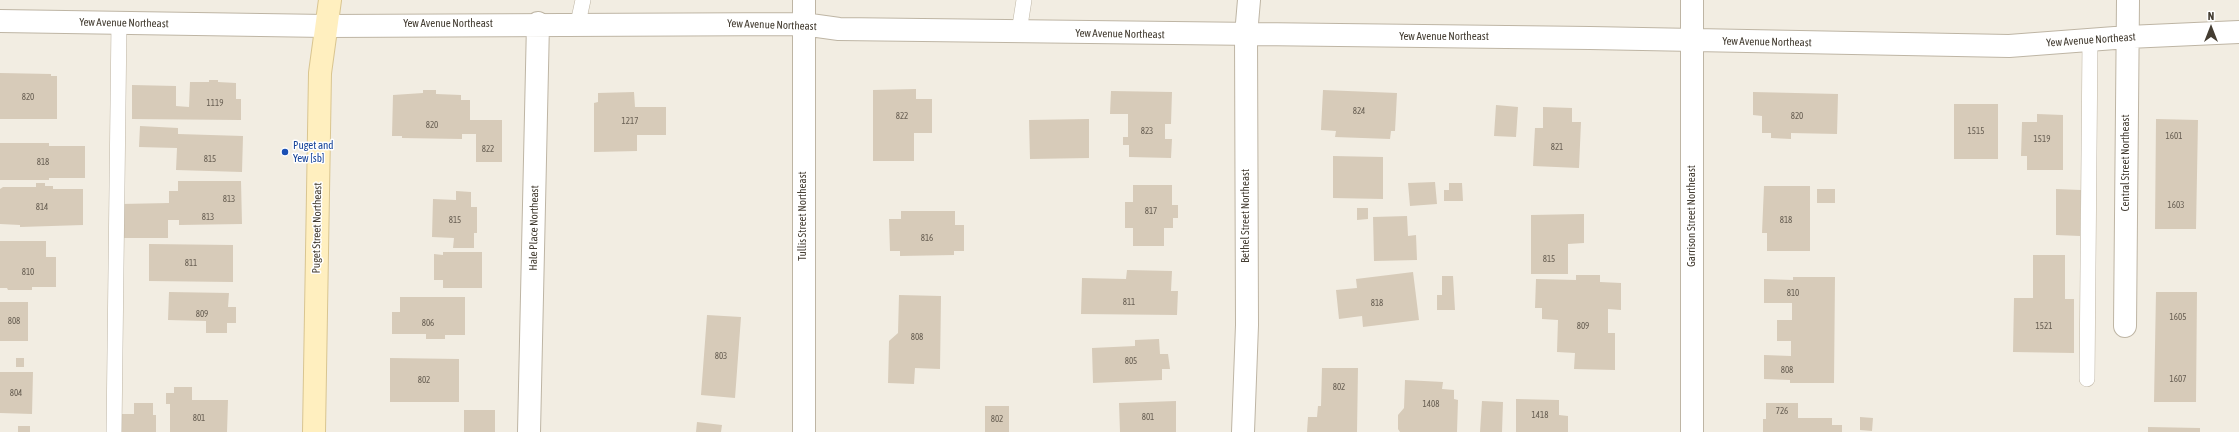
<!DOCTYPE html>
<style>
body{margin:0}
#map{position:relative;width:2239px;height:432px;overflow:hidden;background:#f2ede2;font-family:"Asap Condensed",sans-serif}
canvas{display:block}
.north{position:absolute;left:2191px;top:8px;width:40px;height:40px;-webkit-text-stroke:3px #fff;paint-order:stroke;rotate:0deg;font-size:11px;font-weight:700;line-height:16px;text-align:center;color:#443d32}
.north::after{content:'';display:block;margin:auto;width:14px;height:18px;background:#443d32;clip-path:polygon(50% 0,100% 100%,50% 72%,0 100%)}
</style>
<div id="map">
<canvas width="2239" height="432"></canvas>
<div class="north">N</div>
</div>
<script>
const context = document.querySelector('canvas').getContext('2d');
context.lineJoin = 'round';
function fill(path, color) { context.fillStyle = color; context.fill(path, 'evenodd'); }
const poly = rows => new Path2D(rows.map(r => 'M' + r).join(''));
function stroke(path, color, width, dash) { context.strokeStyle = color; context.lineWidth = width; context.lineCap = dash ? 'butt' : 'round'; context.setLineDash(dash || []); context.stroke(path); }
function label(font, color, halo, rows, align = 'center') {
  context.font = font + ' "Asap Condensed",sans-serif'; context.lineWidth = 3; context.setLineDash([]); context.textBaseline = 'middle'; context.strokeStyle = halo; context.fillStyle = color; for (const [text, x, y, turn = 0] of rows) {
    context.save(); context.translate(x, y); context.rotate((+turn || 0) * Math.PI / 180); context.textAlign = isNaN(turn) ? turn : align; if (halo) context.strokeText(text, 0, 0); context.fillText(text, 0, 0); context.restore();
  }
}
fill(poly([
 [0,73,51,74,51,76,57,76,57,119,0,119],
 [209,80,218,80,218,82,236,83,236,99,241,99,241,120,132,119,132,85,176,86,176,106,189,107,190,82,209,82],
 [916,89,916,99,932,99,932,133,914,133,914,161,873,161,873,90],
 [423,90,436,90,436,94,461,95,461,100,470,100,470,120,502,120,502,162,476,162,476,134,462,134,462,139,402,138,402,136,392,136,393,95,423,93],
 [1323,90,1397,93,1395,131,1391,131,1390,139,1335,137,1336,131,1321,130],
 [1111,91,1172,92,1171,124,1165,124,1165,139,1172,139,1171,158,1129,157,1129,145,1123,145,1123,137,1128,137,1128,114,1110,114],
 [634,92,635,107,666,107,666,135,637,135,637,151,594,152,594,103,598,102,598,93],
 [1753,92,1838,94,1837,134,1791,133,1791,139,1771,138,1771,133,1762,133,1762,116,1753,115],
 [1954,104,1998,104,1998,159,1954,159],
 [1496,105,1518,107,1516,137,1494,136],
 [1543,107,1572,108,1572,122,1581,122,1579,168,1533,166,1535,128,1543,128],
 [2037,114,2063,115,2063,170,2027,170,2027,156,2021,156,2022,122,2037,122],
 [1089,119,1089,158,1030,159,1029,120],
 [2156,119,2198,120,2196,229,2155,229],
 [140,126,178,128,178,134,243,136,242,172,176,170,177,148,139,147],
 [0,143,49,143,49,146,85,146,85,178,49,178,49,180,0,180],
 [1333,156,1383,157,1383,199,1333,198],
 [178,181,241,181,242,224,179,225,179,220,168,220,168,238,121,238,121,204,169,203,169,191,178,191],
 [1435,182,1437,204,1410,206,1408,183],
 [36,183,45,183,45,186,53,186,53,189,83,189,83,225,20,227,20,225,0,224,0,189,3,187,36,187],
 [1449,183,1462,183,1463,201,1444,201,1444,190,1449,190],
 [1133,185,1172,185,1172,205,1178,205,1178,218,1173,218,1173,228,1164,228,1164,246,1133,246,1133,228,1125,228,1125,202,1133,202],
 [1764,186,1810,186,1810,251,1767,251,1767,233,1762,233],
 [1817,189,1835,189,1835,203,1817,203],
 [2056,189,2081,190,2080,236,2056,235],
 [456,191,471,192,471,207,477,207,477,233,474,233,474,248,453,248,454,238,432,237,433,199,456,200],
 [1357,208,1368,208,1368,219,1357,220],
 [901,211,955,211,955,225,964,225,964,251,954,251,954,255,900,256,900,251,890,251,889,219,901,219],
 [1584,214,1584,243,1568,244,1568,274,1531,274,1531,215],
 [1407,216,1408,236,1416,235,1417,260,1374,261,1373,217],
 [0,241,46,241,46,257,56,257,56,287,32,287,32,290,8,290,7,288,0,288],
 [149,244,233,245,233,282,149,281],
 [443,252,482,252,482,288,443,288,443,280,434,280,434,254,443,255],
 [2033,255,2065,255,2065,299,2074,299,2074,353,2013,352,2014,298,2033,298],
 [1127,270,1172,271,1171,291,1178,291,1177,315,1081,314,1082,278,1126,279],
 [1413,272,1419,320,1363,327,1362,316,1339,319,1336,290,1357,288,1356,279],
 [1576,275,1600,275,1600,282,1621,283,1621,310,1608,309,1608,333,1615,333,1615,370,1574,369,1575,353,1557,352,1558,320,1542,319,1542,308,1535,308,1536,279,1576,280],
 [1442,276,1453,276,1455,310,1437,310,1437,295,1442,295],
 [1793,277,1835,277,1834,383,1790,383,1790,380,1764,379,1764,355,1791,356,1791,341,1777,341,1777,320,1792,320,1792,303,1764,303,1764,279,1793,280],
 [169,292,229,293,228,307,236,307,236,323,227,323,227,333,206,333,206,321,168,320],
 [2156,292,2197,292,2196,402,2154,402],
 [899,295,941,296,940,369,915,368,914,384,888,383,889,341,898,333],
 [400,297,465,297,465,335,445,335,445,339,426,339,426,334,392,334,392,312,400,312],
 [0,302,28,302,28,341,0,341],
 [707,315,741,317,735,398,701,395],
 [1159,339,1160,354,1168,354,1170,369,1162,369,1162,380,1093,383,1092,348,1135,346,1135,340],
 [16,358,24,358,24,367,16,367],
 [390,358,459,359,459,402,390,402],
 [1322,368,1358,368,1357,432,1307,432,1308,417,1317,417,1318,406,1321,406],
 [0,372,33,372,32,414,0,413],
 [1405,380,1443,382,1442,389,1454,390,1454,399,1458,400,1457,432,1400,432,1398,429,1398,415,1404,408],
 [174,387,192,387,192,400,228,400,227,432,170,432,170,404,166,404,166,393,174,393],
 [1516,399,1559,400,1559,415,1568,416,1568,432,1516,432],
 [1176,401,1176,432,1120,432,1119,403],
 [1482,401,1503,402,1502,432,1480,432],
 [134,403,153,403,153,415,156,415,156,432,117,432,117,414,134,414],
 [1766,403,1798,403,1798,418,1832,418,1832,425,1842,425,1842,432,1763,432,1763,419,1766,419],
 [985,406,1009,406,1009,432,985,432],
 [464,410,495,410,495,432,464,432],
 [1860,417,1873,418,1872,431,1860,430],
 [697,422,722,425,721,432,696,432],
 [18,426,30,426,30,432,18,432],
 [2148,427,2200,428,2200,432,2148,432]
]), '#d7cbb9');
const lane = poly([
 [578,23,583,0],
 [1019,32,1024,0],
 [2087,379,2090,40],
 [114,432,119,22]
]);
const street = poly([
 [804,0,804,432],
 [0,21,326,26,803,24,839,29,1590,38,2009,46,2128,37,2239,32],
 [2125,326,2128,0],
 [529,432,538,23],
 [1243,432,1247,325,1246,35,1249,0],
 [1692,432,1692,0]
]);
const secondary = poly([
 [314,432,320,73,330,0]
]);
stroke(lane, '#beb5a4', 16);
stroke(street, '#beb5a4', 24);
stroke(secondary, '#d9c590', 24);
stroke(lane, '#fff', 15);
stroke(street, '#fff', 22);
stroke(secondary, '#ffefbf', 22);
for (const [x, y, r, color] of [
 [285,152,4,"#1a4fb4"]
]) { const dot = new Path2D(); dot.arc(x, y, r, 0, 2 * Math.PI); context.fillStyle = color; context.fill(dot); stroke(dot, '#fff', 1.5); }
label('9px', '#696054', null, [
 ["820",28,97],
 ["1119",215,103],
 ["824",1359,111],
 ["822",902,116],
 ["820",1797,116],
 ["1217",630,121],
 ["820",432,125],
 ["823",1147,131],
 ["1515",1976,131],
 ["1601",2174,136],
 ["1519",2042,139],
 ["821",1557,147],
 ["822",488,149],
 ["815",210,159],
 ["818",43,162],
 ["813",229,199],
 ["1603",2176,205],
 ["814",42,207],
 ["817",1151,211],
 ["813",208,217],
 ["815",455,220],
 ["818",1786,220],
 ["816",927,238],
 ["815",1549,259],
 ["811",191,263],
 ["810",28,272],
 ["810",1793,293],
 ["811",1129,302],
 ["818",1377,303],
 ["809",202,314],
 ["1605",2178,317],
 ["808",14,321],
 ["806",428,323],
 ["809",1583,326],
 ["1521",2044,326],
 ["808",917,337],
 ["803",721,356],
 ["805",1131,361],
 ["808",1787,370],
 ["1607",2178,379],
 ["802",424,380],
 ["802",1339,387],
 ["804",16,393],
 ["1408",1431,404],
 ["726",1782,411],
 ["1418",1540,415],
 ["801",1148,417],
 ["801",199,418],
 ["802",997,419]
]);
label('11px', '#443d32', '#fff', [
 ["Yew Avenue Northeast",124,23,1],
 ["Yew Avenue Northeast",448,24],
 ["Yew Avenue Northeast",772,25,2],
 ["Yew Avenue Northeast",1120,34,1],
 ["Yew Avenue Northeast",1444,37],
 ["Yew Avenue Northeast",2091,40,-4],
 ["Yew Avenue Northeast",1767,42,1],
 ["Central Street Northeast",2126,163,-90],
 ["Tullis Street Northeast",803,216,-90],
 ["Bethel Street Northeast",1246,216,-90],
 ["Garrison Street Northeast",1692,216,-90],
 ["Puget Street Northeast",317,228,-89],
 ["Hale Place Northeast",534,228,-89]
]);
label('11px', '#164399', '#fff', [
 ["Puget and",293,146],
 ["Yew [sb]",293,159]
], 'left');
</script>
